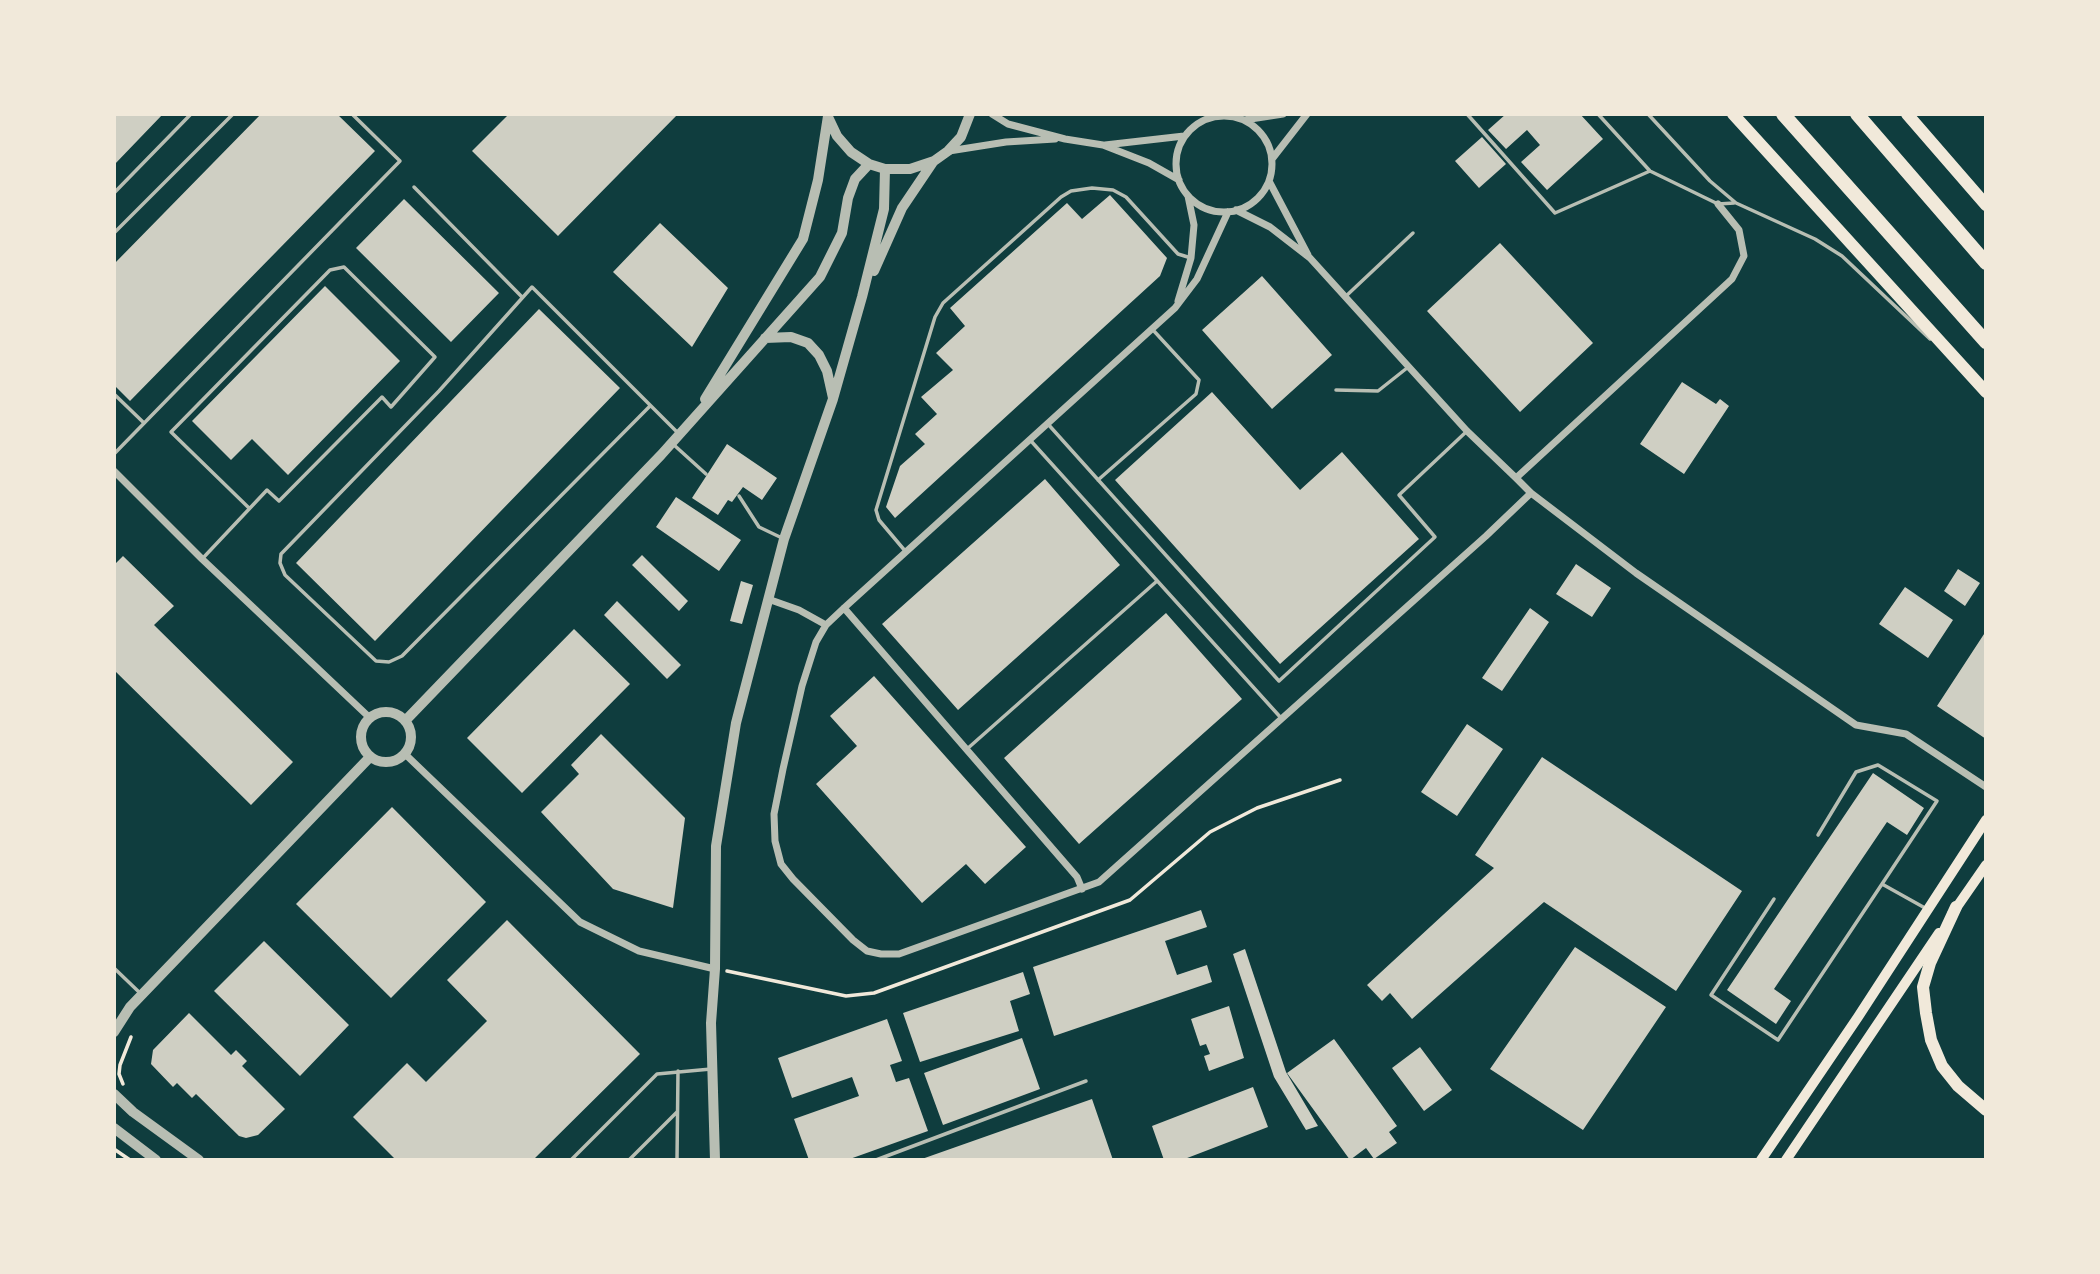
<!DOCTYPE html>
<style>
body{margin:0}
#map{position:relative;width:2100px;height:1274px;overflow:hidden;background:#0f3d3e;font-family:"Alegreya Sans",sans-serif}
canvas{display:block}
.frame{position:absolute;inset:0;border:116px solid #f1e9da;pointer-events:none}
</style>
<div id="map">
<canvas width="2100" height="1274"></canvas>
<div class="frame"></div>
</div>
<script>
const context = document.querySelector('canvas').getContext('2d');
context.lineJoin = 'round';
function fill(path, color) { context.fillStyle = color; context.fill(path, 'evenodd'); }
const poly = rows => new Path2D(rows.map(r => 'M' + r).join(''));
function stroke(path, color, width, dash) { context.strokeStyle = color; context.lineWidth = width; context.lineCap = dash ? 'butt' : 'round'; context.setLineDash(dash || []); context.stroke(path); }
fill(poly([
 [114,114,163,114,114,165],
 [261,114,337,114,375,151,130,401,114,385,114,264],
 [509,114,678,114,558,236,472,151],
 [1506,114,1580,114,1603,139,1547,190,1521,162,1540,145,1527,130,1506,149,1488,130],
 [1482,137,1506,164,1479,188,1455,161],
 [1110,195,1167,258,1160,276,895,518,886,507,900,466,925,444,915,434,937,414,921,397,953,370,936,353,965,326,950,308,1067,203,1082,219],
 [404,199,499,293,451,342,356,248],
 [660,223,728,288,692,347,613,272],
 [1500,243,1593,343,1520,412,1427,311],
 [1262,276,1332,355,1272,409,1202,330],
 [325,286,400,361,288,475,252,439,231,460,192,421],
 [539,309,620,388,375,641,296,563],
 [1682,382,1716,404,1720,399,1729,406,1684,474,1640,444],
 [1212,392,1300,490,1342,452,1419,539,1280,664,1115,480],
 [727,444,777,478,762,500,743,487,732,502,728,500,718,515,692,498],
 [1045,479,1120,565,958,710,882,624],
 [676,497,741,540,719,571,656,527],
 [642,555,688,601,679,611,632,565],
 [123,556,174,606,154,625,293,762,251,805,114,670,114,565],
 [1576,564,1611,588,1592,617,1556,594],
 [1958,569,1980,583,1965,606,1944,591],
 [741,581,753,585,742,624,730,621],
 [1905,587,1953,620,1928,658,1879,624],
 [617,601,681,665,667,679,604,615],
 [1530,608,1549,622,1502,691,1482,678],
 [1166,613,1242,699,1079,844,1004,758],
 [574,629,630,684,522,793,467,738],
 [1986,631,1986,739,1937,706],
 [874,676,1026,847,985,884,966,864,922,903,816,784,857,746,830,716],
 [1467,724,1503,749,1457,816,1421,792],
 [601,734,685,818,673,908,613,889,541,812,579,774,571,765],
 [1542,757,1742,891,1676,991,1544,902,1412,1019,1390,993,1382,1001,1367,985,1494,868,1475,855],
 [1873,773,1924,808,1907,835,1887,822,1774,989,1791,1001,1776,1024,1727,990],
 [392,807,486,902,391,998,296,904],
 [1201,910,1207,927,1165,941,1177,975,1207,965,1212,982,1054,1036,1033,967],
 [507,920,640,1054,533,1160,396,1160,353,1117,407,1063,426,1082,487,1021,447,980],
 [264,941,349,1025,300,1076,214,991],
 [1575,947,1666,1007,1583,1130,1490,1069],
 [1245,949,1286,1072,1318,1126,1306,1130,1274,1077,1233,954],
 [1023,972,1030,994,1010,1001,1019,1031,920,1062,903,1013],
 [1229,1006,1244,1058,1209,1071,1204,1056,1210,1054,1206,1044,1200,1046,1191,1019],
 [189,1013,231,1055,236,1050,247,1061,242,1066,285,1109,258,1135,246,1138,239,1136,196,1094,192,1098,177,1083,173,1087,151,1064,153,1050],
 [887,1019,902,1061,890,1065,896,1082,909,1078,928,1131,847,1160,809,1160,794,1119,859,1096,852,1077,792,1098,778,1058],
 [1022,1038,1040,1089,943,1125,924,1073],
 [1334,1039,1397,1126,1389,1132,1397,1143,1374,1159,1366,1148,1350,1160,1287,1073],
 [1420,1047,1452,1090,1424,1111,1392,1068],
 [1253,1087,1268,1127,1182,1160,1164,1160,1152,1126],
 [1092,1099,1113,1160,919,1160]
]), '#cfcfc3');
stroke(poly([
 [727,971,846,996,874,993,1130,900,1210,832,1257,808,1340,780],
 [123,1084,119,1074,120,1065,131,1037],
 [114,1149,130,1160]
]), '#f1e9da', 3.5);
stroke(poly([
 [1467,114,1555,213,1650,171],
 [1598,114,1650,171,1718,204,1734,203],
 [1648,114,1710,181,1736,203,1815,239,1842,256,1930,339],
 [414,187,522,297],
 [114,193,191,114],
 [114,233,233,114],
 [1345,297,1413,233],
 [1336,390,1378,391,1407,368],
 [114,394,144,423],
 [650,406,402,656,389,662,376,661,285,575,280,563,281,554,439,391,532,287,678,433],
 [1047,423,1279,681,1435,537,1399,495,1466,432],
 [1031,441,1282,719],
 [674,445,706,474],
 [114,454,400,161,352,114],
 [1098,480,1196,394,1199,380,1153,330],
 [739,496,759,527,782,538],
 [906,552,879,520,876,510,935,317,943,303,1061,197,1071,191,1092,188,1113,190,1126,197,1178,254,1191,258],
 [203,558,267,490,279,501,382,397,391,407,435,357,344,267,330,270,171,432,249,508],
 [967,749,1157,581],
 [1818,835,1856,772,1878,765,1937,801,1882,884,1925,908],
 [1774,899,1711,995,1778,1040,1882,884],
 [114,968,140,993],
 [571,1160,657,1074,711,1069],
 [629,1160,677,1112],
 [677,1160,678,1071],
 [876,1160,1086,1081]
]), '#b8beb3', 3.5);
stroke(poly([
 [992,114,1008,124,1065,139,1103,145,1149,163,1179,180],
 '1176 164a48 48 0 1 1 96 0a48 48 0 1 1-96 0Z',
 [1244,120,1283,114],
 [1105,145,1184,136],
 [949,151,1006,142,1055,139],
 [1272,159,1307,114],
 [1269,181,1308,255],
 [1236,210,1270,227,1310,258,1467,431,1516,478,1531,493,1636,573,1856,725,1906,734,1986,787],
 [1228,212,1197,279,1175,308,844,608,826,625,816,642,802,686,783,769,774,814,775,841,781,864,793,879,853,940,867,951,881,954,899,954,1099,882,1486,536,1531,493],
 [1178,301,1191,258,1194,225,1188,196],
 [114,471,202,559,370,718],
 [1516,478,1732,279,1744,256,1739,230,1718,204],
 [768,599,799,610,826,625],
 [844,608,1077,877,1082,889],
 [405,754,580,922,639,951,715,969]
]), '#b8beb3', 7);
stroke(poly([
 [828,117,837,136,851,152,869,164,885,169,910,169,934,161,948,151,961,137,970,114],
 [874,271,902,208,933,162],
 [765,338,791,337,808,343,819,355,827,371,833,398],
 [705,399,803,239,818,180,828,116],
 '361 737a25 25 0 1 1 50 0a25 25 0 1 1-50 0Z',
 [405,721,661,455,820,277,842,233,848,198,855,179,869,164],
 [114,1032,130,1007,370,757],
 [114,1094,133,1112,199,1160],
 [114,1128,156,1160],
 [715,1160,711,1023,715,969,716,846,736,723,784,539,833,399,862,297,884,209,885,169]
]), '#b8beb3', 10);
stroke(poly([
 [1952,914,1986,865],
 [1761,1160,1858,1017,1986,820],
 [1786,1160,1939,933]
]), '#f1e9da', 10);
stroke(poly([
 [1733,114,1986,392],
 [1907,114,1986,205],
 [1956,907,1930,963,1923,987,1926,1013,1931,1040,1942,1066,1958,1086,1986,1110]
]), '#f1e9da', 12);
stroke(poly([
 [1783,114,1986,342],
 [1857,114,1986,263]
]), '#f1e9da', 14);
</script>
